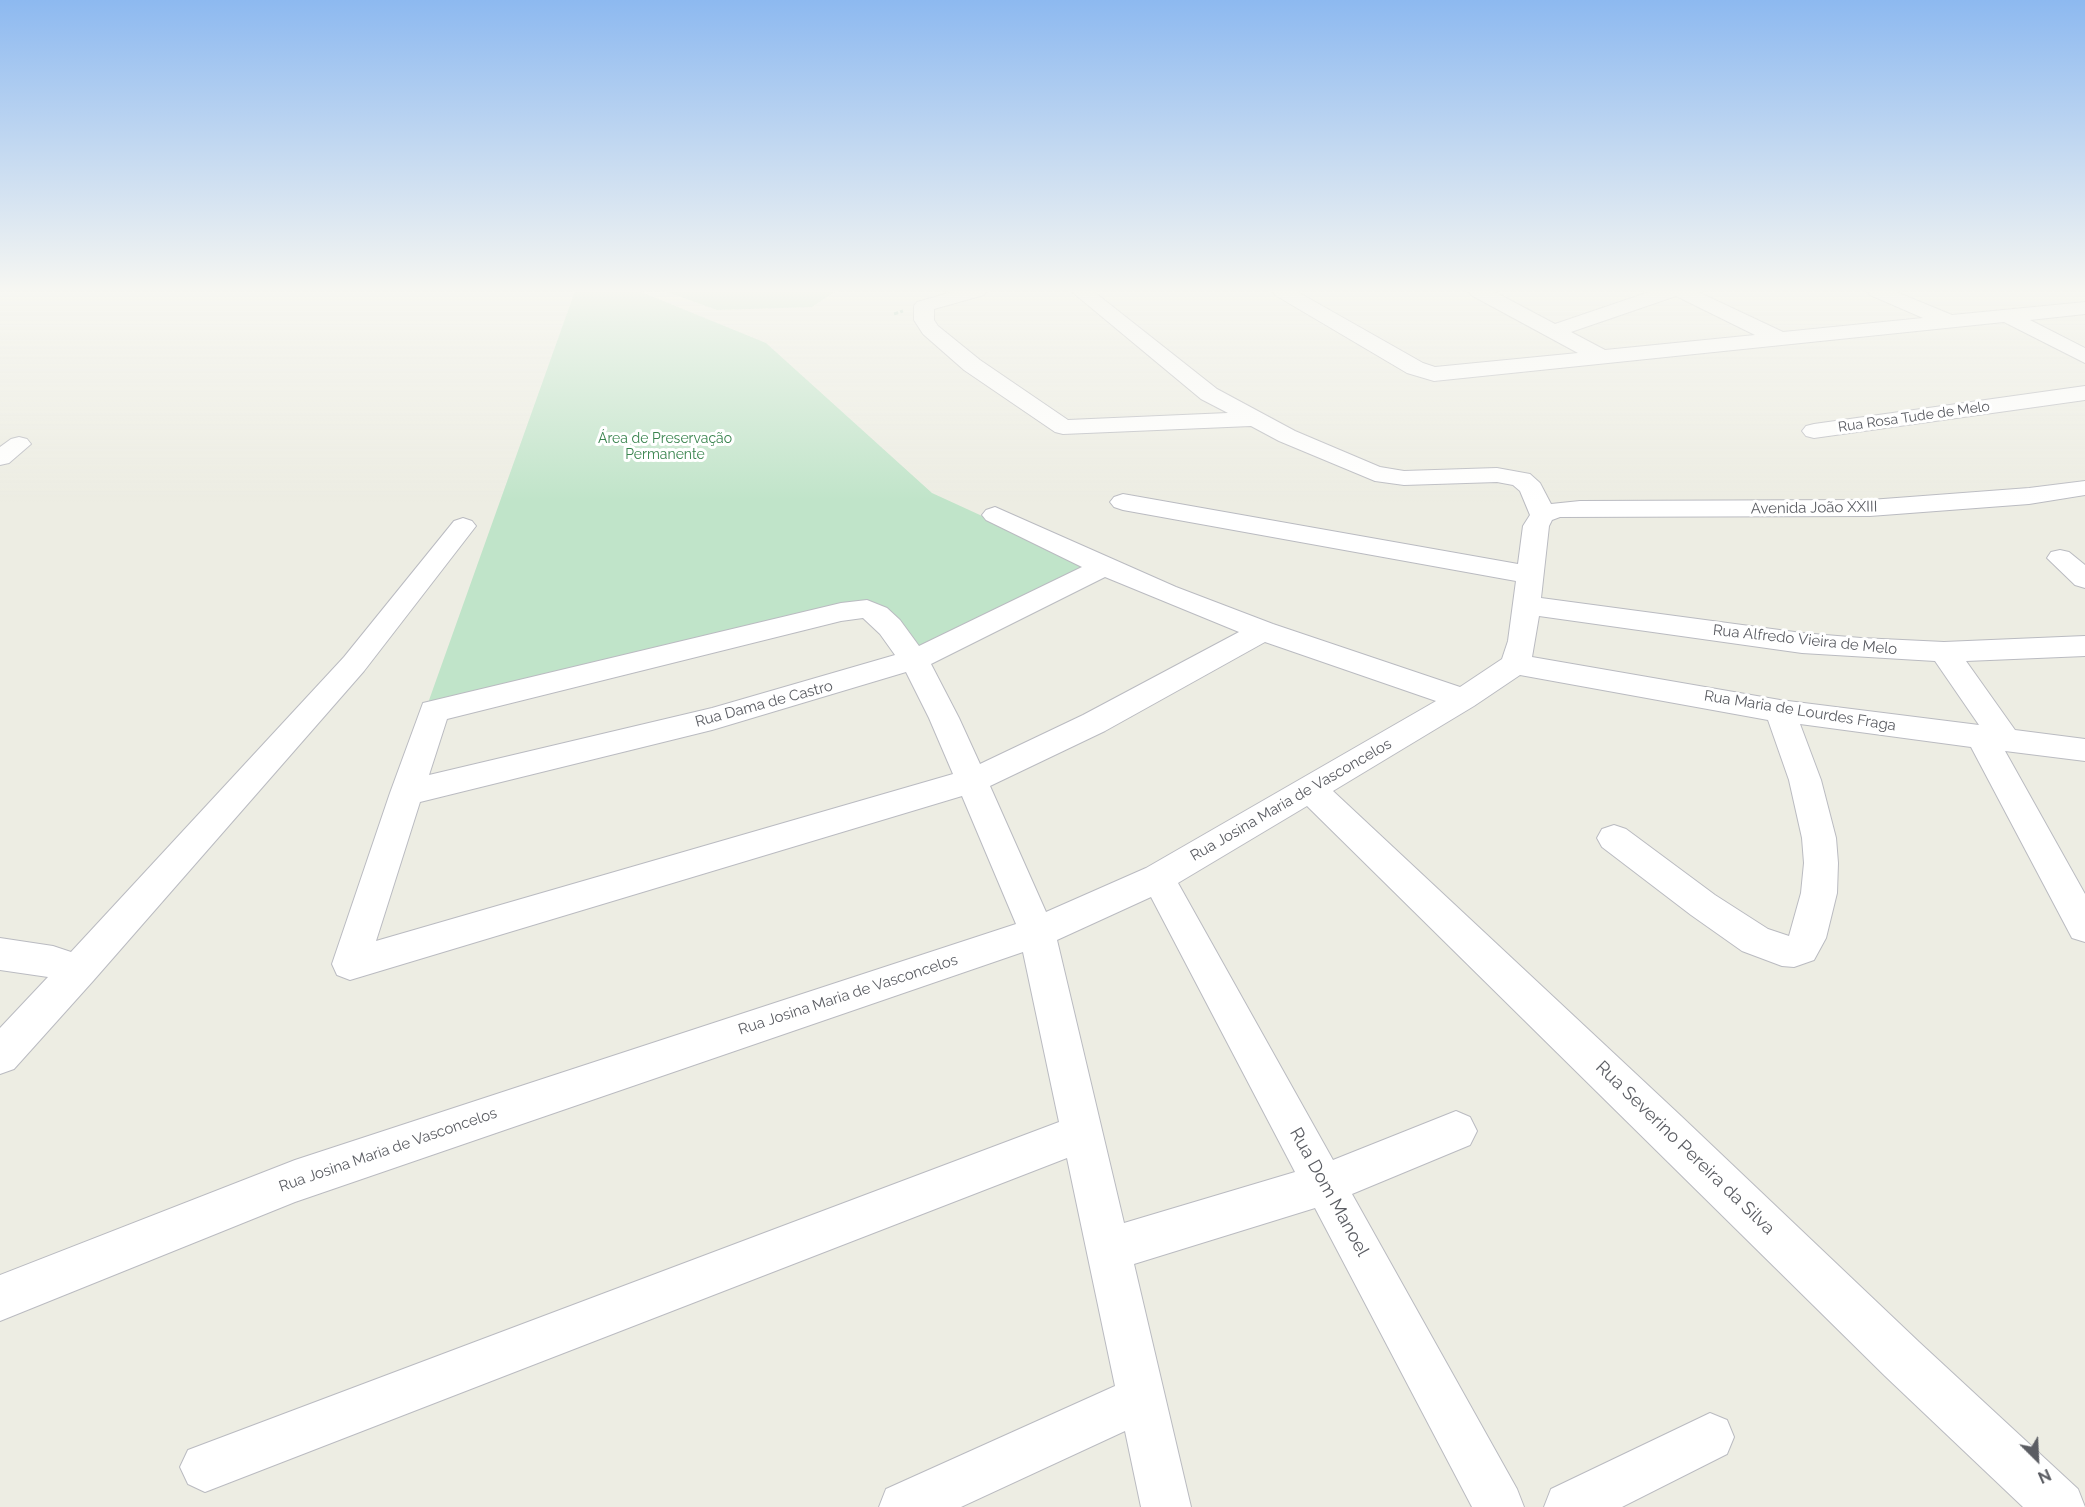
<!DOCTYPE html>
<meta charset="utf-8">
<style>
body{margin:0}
#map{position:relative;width:2085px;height:1507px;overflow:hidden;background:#edede3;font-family:Raleway,sans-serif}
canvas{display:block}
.north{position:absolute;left:2007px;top:1429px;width:60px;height:60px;-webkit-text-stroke:4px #fff;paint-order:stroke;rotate:156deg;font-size:16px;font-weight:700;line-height:24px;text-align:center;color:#5b5d63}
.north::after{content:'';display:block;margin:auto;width:21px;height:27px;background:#5b5d63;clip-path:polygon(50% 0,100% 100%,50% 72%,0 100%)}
</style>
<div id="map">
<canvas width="2085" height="1507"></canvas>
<div class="north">N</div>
</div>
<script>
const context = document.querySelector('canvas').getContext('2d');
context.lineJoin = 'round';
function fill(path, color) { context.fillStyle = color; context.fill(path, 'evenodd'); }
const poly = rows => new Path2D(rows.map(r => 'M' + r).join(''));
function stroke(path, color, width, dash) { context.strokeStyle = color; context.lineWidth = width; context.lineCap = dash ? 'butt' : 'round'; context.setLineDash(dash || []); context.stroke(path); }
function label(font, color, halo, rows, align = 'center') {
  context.font = font + ' Raleway,sans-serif'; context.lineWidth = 6; context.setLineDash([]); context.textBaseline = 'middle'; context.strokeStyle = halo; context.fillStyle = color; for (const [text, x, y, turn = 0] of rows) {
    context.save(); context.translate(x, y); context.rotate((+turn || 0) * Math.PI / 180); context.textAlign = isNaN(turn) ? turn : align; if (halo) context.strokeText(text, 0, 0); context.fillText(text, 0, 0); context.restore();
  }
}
fill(poly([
 [575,291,639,291,766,343,932,493,1089,565,917,652,875,604,428,703],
 [664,291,836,291,812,307,717,310]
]), '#c0e4c9');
const minor = poly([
 [956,291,987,291,984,295,934,309,934,320,938,326,980,360,1068,420,1228,413,1201,399,1071,291,1093,291,1217,389,1295,431,1380,467,1404,471,1497,468,1530,474,1540,483,1551,504,1580,501,1870,500,2029,488,2085,481,2085,495,2029,504,1870,516,1560,517,1552,520,1549,526,1541,598,1802,633,1861,638,1944,642,2085,636,2085,656,1966,661,2015,730,2085,739,2085,761,2005,751,2085,894,2085,942,2072,938,1971,747,1800,724,1821,780,1836,838,1838,863,1837,893,1826,938,1814,960,1794,967,1782,966,1742,951,1691,915,1602,847,1597,838,1602,829,1614,825,1626,829,1715,895,1768,929,1789,936,1801,893,1804,863,1802,838,1789,780,1768,720,1520,675,1474,706,1333,791,1681,1116,1919,1342,2078,1489,2085,1507,2023,1507,1885,1376,1307,806,1178,883,1333,1160,1456,1111,1470,1117,1477,1131,1470,1145,1352,1194,1517,1489,1524,1507,1472,1507,1315,1208,1134,1264,1191,1507,1141,1507,1125,1431,961,1507,879,1507,886,1489,1115,1386,1067,1158,205,1492,188,1484,180,1467,188,1450,1059,1122,1023,952,295,1202,0,1321,0,1275,295,1160,1016,924,962,796,350,980,337,975,332,964,390,793,423,703,841,603,867,600,887,608,900,620,919,646,1082,567,986,520,982,515,986,510,995,507,1176,587,1273,624,1460,687,1502,659,1508,641,1516,581,1123,510,1114,507,1110,502,1114,497,1123,494,1518,564,1523,526,1530,515,1520,491,1513,485,1497,482,1404,485,1375,481,1279,441,1251,426,1063,434,1055,432,964,370,923,334,914,320,914,306,917,302,956,291],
 [1105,577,1239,632,1083,715,980,764,959,718,931,664,1105,577],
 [1539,616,1802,653,1935,661,1979,725,1780,700,1532,657,1539,616],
 [863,618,880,634,895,655,712,708,429,775,447,719,841,621,863,618],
 [1265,642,1436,701,1146,868,1046,912,990,786,1105,731,1265,642],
 [906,672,929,718,953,774,376,941,420,802,712,730,906,672],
 [1151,897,1295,1172,1124,1223,1057,940,1151,897],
 [1272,291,1296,291,1423,363,1435,367,1578,353,1471,295,1468,291,1493,291,1555,324,1652,291,1696,291,1783,332,1923,318,1870,295,1867,291,1894,291,1952,315,2085,302,2085,314,2030,320,2085,348,2085,363,2004,322,1434,381,1407,373,1275,295,1272,291],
 [1676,296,1755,335,1605,350,1571,332,1676,296],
 [2085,386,2085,400,1814,438,1806,436,1802,431,1806,426,1814,424,2085,386],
 [19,437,27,439,31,444,9,463,0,465,0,447,11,439,19,437],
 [463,518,472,521,476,526,364,671,93,981,14,1069,0,1074,0,1028,48,977,0,970,0,938,53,946,71,952,344,657,454,521,463,518],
 [2060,550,2069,552,2085,565,2085,588,2075,585,2047,558,2051,552,2060,550],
 [1710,1413,1727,1420,1734,1437,1727,1454,1622,1507,1544,1507,1551,1489,1710,1413]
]);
stroke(minor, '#babbc1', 2);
stroke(poly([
 [894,314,903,311]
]), '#9ac4b0', 3, [4.5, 2]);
fill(minor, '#fff');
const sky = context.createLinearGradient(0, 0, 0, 502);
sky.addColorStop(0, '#8db9f0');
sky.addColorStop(0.58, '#f7f7f2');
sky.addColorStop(1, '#f7f7f200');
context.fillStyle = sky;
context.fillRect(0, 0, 2085, 502);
label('14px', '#5b5d63', '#fff', [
 ["Rua Rosa Tude de Melo",1914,417,-8]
]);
label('14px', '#39844e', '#fff', [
 ["Área de Preservação",665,439],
 ["Permanente",665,455]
]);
label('15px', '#5b5d63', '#fff', [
 ["Avenida João XXIII",1814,508,-1],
 ["Rua Alfredo Vieira de Melo",1805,640,6],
 ["Rua Dama de Castro",764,704,-15],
 ["Rua Maria de Lourdes Fraga",1800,711,9],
 ["Rua Josina Maria de Vasconcelos",1291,800,-30],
 ["Rua Josina Maria de Vasconcelos",848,995,-18],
 ["Rua Josina Maria de Vasconcelos",388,1150,-19]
]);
label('18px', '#5b5d63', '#fff', [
 ["Rua Severino Pereira da Silva",1685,1148,44],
 ["Rua Dom Manoel",1329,1192,61]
]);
</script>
